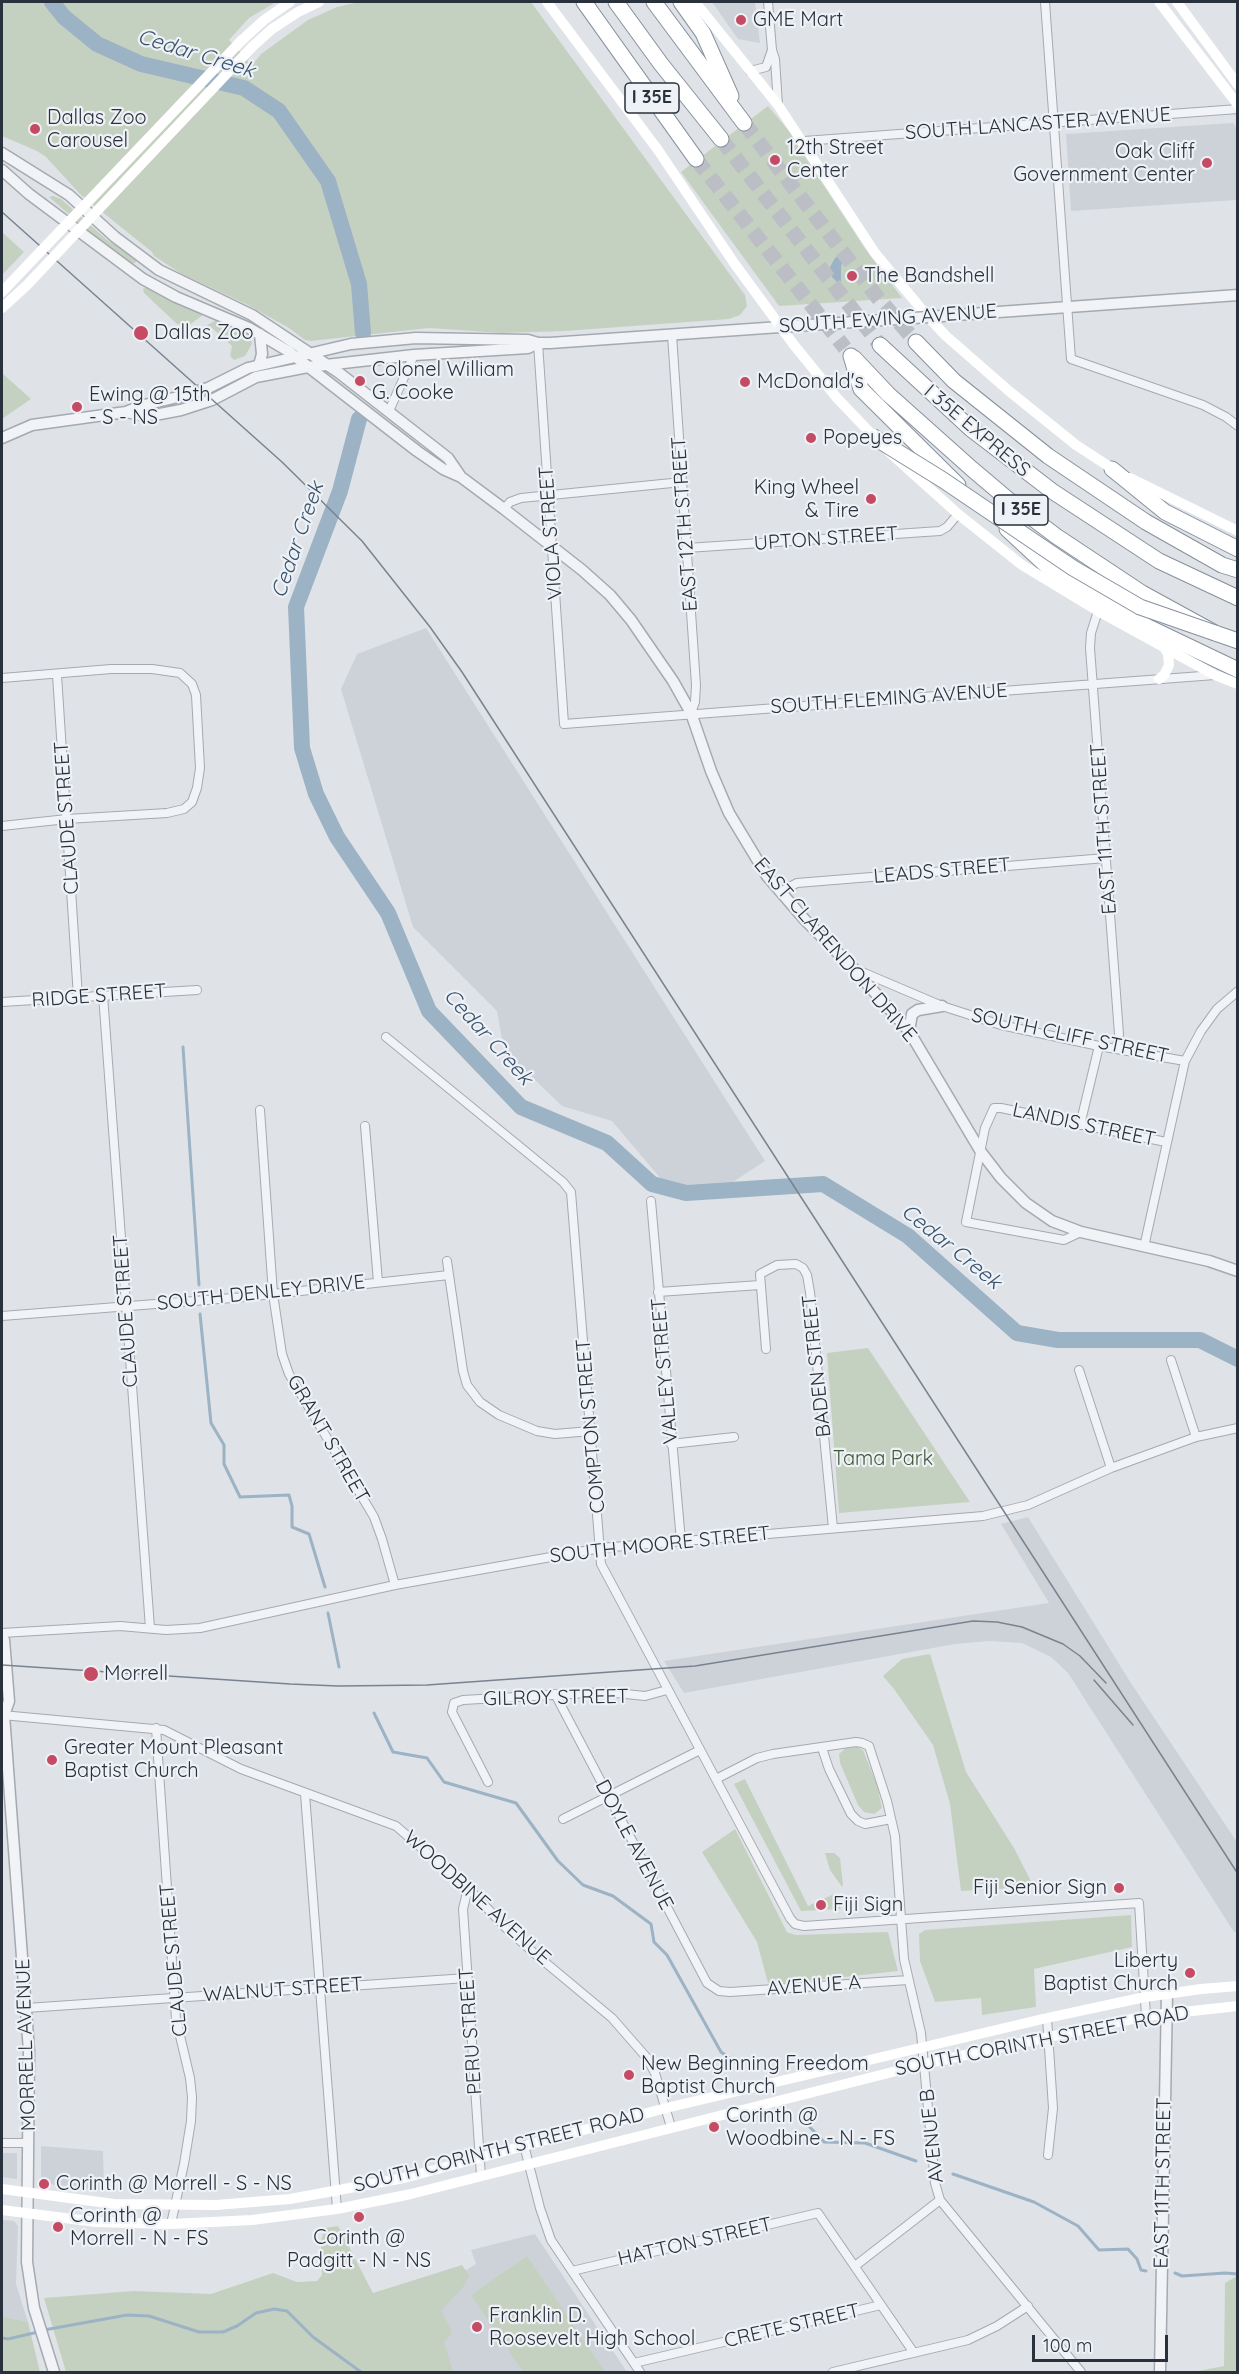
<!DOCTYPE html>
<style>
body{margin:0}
#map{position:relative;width:1239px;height:2374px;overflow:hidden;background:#dfe3e7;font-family:Quicksand,sans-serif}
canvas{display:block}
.frame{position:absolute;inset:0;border:3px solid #29313d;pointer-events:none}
.scale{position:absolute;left:1032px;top:2335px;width:136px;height:27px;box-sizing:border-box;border:3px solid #29313d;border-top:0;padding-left:8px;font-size:18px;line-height:21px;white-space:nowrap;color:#29313d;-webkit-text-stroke:4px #eef1f5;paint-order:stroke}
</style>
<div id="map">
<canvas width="1239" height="2374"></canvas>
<div class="frame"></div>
<div class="scale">100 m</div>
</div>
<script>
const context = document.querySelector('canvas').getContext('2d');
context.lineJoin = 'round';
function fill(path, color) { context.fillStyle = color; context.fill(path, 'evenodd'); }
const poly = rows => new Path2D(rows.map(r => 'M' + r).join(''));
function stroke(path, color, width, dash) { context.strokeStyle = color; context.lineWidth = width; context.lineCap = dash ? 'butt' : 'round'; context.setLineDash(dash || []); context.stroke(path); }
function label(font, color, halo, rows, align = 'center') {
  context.font = font + ' Quicksand,sans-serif'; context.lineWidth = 4.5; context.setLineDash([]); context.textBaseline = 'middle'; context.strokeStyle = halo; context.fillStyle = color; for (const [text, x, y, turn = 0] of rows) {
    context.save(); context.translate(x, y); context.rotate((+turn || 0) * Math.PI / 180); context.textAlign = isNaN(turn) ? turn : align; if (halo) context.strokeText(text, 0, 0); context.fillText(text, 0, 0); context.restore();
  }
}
fill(poly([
 [712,2,755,2,760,43,738,39],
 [1233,123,1237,128,1237,200,1071,211,1066,134],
 [426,628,765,1161,733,1182,667,1186,612,1121,562,1106,504,1050,497,1011,413,927,341,689,357,654],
 [1028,1517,1129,1680,1237,1842,1237,1932,1234,1932,1068,1673,1051,1657,1022,1643,989,1641,955,1644,684,1693,664,1661,1049,1603,1001,1524],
 [41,2146,103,2151,104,2191,41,2183],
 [2,2153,17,2153,17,2179,2,2177],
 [2,2220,14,2221,18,2226,16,2284,28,2322,2,2316],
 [535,2234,627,2372,269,2372,448,2281,476,2264,471,2250]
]), '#cdd2d9');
fill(poly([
 [2,2,276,2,249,18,229,40,252,65,261,54,308,20,337,7,359,2,531,2,745,295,747,306,740,315,729,319,565,331,501,333,429,328,311,341,305,340,289,328,248,305,182,274,154,256,152,252,80,194,46,157,37,151,2,136],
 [768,106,794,137,794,140,864,247,902,298,779,306,681,172],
 [53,196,61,199,106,239,136,259,136,262,133,264,100,241,49,197],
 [2,232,24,252,2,275],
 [148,286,203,313,203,315,188,326,177,324,144,293,143,289],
 [218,319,250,336,252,344,245,356,234,360,230,356,232,346,212,328,204,335,202,328],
 [2,373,31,399,2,419],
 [868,1348,970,1502,839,1513,827,1353],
 [930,1654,966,1772,1014,1848,1034,1887,961,1891,950,1804,933,1745,894,1689,883,1676,902,1659],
 [857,1747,863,1750,877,1785,882,1808,874,1814,864,1812,858,1805,840,1763,839,1754,846,1748],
 [745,1779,808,1906,834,1894,841,1909,801,1911,734,1784],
 [735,1829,787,1932,795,1935,888,1932,898,1971,781,1984,768,1983,757,1942,702,1852],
 [825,1853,834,1853,840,1858,843,1885,842,1887,830,1870],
 [1131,1915,1132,1947,1034,1969,1036,2007,982,2015,981,1998,935,2002,920,1961,919,1934,925,1930],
 [338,2226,373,2293,462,2265,469,2275,464,2286,441,2311,451,2330,451,2334,444,2342,453,2372,66,2372,44,2298,134,2291,211,2294,273,2273,297,2282,317,2281,322,2275,321,2241,325,2228],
 [527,2256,605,2372,523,2372,471,2295],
 [1237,2276,1237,2372,1199,2372,1198,2371,1224,2366,1225,2283],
 [2,2316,28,2322,40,2372,2,2372]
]), '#c5d1c0');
fill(poly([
 [841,254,843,257,841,267,841,281,839,284,832,277,830,267,835,258]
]), '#9cb2c5');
stroke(poly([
 [183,1047,199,1285],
 [200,1314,211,1423,224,1445,224,1464,240,1497,289,1495,292,1506,292,1527,309,1534,325,1587],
 [328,1613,339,1667],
 [374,1713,393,1752,427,1758,444,1782,516,1803,558,1861,583,1885,613,1896,651,1924,654,1942,667,1955,721,2052,741,2066],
 [806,2123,824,2142,865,2143,916,2161],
 [953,2174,1034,2202,1078,2226,1099,2250,1128,2249,1137,2259,1141,2270,1146,2271],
 [1175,2273,1182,2276,1225,2273,1238,2274],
 [44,2330,127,2315,149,2316,199,2332,223,2332,237,2326,256,2313,274,2309,287,2311,313,2337,361,2372],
 [2,2338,8,2339,38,2332]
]), '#9cb2c5', 3);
stroke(poly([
 [52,2,64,17,97,44,141,64,244,88,279,111,328,181,359,284,363,333],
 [359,419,340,491,296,607,302,748,316,794,337,837,388,913,429,1011,521,1107,607,1143,652,1184,686,1193,823,1184,908,1236,1017,1333,1058,1340,1200,1340,1238,1359]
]), '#9cb2c5', 16);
stroke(poly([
 [744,123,878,298,916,342],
 [721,139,880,345],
 [696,159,845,348]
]), '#bbbfc5', 15, [15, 8]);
const minor = poly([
 [768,2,772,50,775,59,778,105],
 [1045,2,1071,359,1203,405,1226,417,1238,426],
 [750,71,766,67,772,50],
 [804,141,1238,109],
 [672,335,696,685,695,702,691,713],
 [538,343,564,724,1215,675],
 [389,411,414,355],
 [504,509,510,502,521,498,682,482],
 [687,548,940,531,947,527,958,514],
 [1098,611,1091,633,1090,648,1119,1034,1117,1048],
 [57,675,78,997],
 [2,678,111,669,152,669,180,673,192,684,196,695,200,768,197,788,192,802,184,809,167,813,67,819,2,826],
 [780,892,797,883,1106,858],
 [855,969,942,1006,1001,1025,1099,1046,1185,1061],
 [103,995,150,1628],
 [2,1002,197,990],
 [386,1037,563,1182,571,1192,601,1564,790,1918,795,1924,804,1926,1139,1903,1146,2016],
 [260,1110,273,1294,282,1354,289,1374,374,1517,382,1539,395,1585],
 [1080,1125,1099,1046],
 [365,1126,378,1282],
 [651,1201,681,1541],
 [1081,1232,1064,1240,966,1222,985,1128,994,1108,1001,1108,1166,1142],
 [1144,1247,1185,1061,1201,1031,1217,1009,1238,991],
 [447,1261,463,1371,467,1385,480,1402,499,1415,537,1431,555,1434,591,1431],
 [658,1292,760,1285],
 [2,1316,245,1297,449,1275],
 [766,1349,760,1274,777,1265,796,1264,803,1268,807,1275,810,1292,833,1528],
 [1171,1360,1196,1437],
 [1079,1370,1111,1468],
 [671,1444,734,1437],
 [2,1633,120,1626,166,1630,200,1628,395,1585,601,1548,983,1516,1028,1505,1111,1468,1196,1437,1238,1428],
 [555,1694,707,1983,719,1991,730,1992,908,1980],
 [2,1715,164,1730,241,1769,396,1826,468,1888,506,1928,534,1953,612,2018,647,2058,655,2073,671,2127],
 [156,1728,176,2019,190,2078,192,2097,191,2121,184,2164,171,2224],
 [822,1748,829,1769,851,1814,858,1821,865,1824,891,1819],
 [716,1779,757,1758,773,1754,856,1742,862,1743,869,1746,887,1801,895,1836,904,1959,921,2033,935,2183,940,2200,1081,2372],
 [488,1782,452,1712,454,1703,463,1700,606,1692,645,1696,667,1690],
 [305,1794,337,2209],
 [563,1819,700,1750],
 [468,1888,463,1909,481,2176],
 [26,2008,467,1978],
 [1047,2018,1053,2108,1048,2155],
 [2,2143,29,2143],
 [524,2145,540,2208,551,2240,640,2372],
 [855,2266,940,2200],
 [572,2271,818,2213,914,2353],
 [634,2363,881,2305],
 [833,2372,968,2340,997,2326,1028,2306]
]);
const tertiary = poly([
 [2,153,69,195,115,237,159,270,252,315,338,372,448,458,461,477],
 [2,170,29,194,143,279,176,297,249,328,288,351,417,451,443,469,461,477,504,509,582,570,610,595,631,620,673,681,691,713,711,771,729,813,767,876,805,920,854,969,909,1031,981,1152,1001,1178,1026,1203,1052,1221,1081,1232,1209,1261,1238,1271],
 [928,317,1238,295],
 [259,365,262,354,260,334],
 [126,412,141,415,160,414,181,410,212,400,256,377,308,367,414,355,528,348,538,343],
 [2,438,32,425,126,412,140,406,182,396,208,388,248,368,351,344,416,338,528,340,538,343,550,343,780,327],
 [909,1031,912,1014,918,1010,942,1006],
 [2,1637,4,1640,9,1701,4,1715],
 [2,1708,4,1715,29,2051,27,2262,34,2308,54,2372],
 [1160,2372,1167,1994]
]);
const motorway = poly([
 [584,2,696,159],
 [616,2,661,64,721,139],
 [654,2,744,123],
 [681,2,703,33,731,96],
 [916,342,954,381,1048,456,1146,522,1222,565,1238,570],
 [880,345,971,429,1052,491,1159,561,1238,598],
 [851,356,861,389,958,485],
 [854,358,888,394,972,469,1011,502,1056,536,1142,593,1215,633,1238,641],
 [1112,469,1165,512,1238,549],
 [1007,529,1048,567,1148,627,1238,670]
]);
stroke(minor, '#a5aab1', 10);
stroke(tertiary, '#a5aab1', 13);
stroke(motorway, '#87919d', 17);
stroke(minor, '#f1f3f6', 8);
stroke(tertiary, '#f1f3f6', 10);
stroke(poly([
 [547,2,658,150,734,263,794,345,837,398,877,440],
 [695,2,778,105,875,253,928,317,946,336,1009,391,1076,445,1116,471],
 [1159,2,1238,105],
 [1177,2,1238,85],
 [241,41,264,20,290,2],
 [252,47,272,29,298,12,319,2],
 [888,451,958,514,1022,565,1098,611,1215,675,1238,684],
 [1130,478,1238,531],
 [1159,679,1164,675,1169,665,1168,654,1164,647],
 [2,2189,114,2204,216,2205,290,2199,404,2178,666,2108,1047,2018,1145,1997,1201,1989,1238,1986],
 [2,2210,96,2222,171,2224,252,2220,337,2209,411,2194,924,2064,1146,2016,1238,2006]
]), '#fff', 10);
stroke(motorway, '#fff', 15);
stroke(poly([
 [2,212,282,462,362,541,430,627,462,672,1238,1874],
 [2,1665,290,1684,338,1686,427,1685,695,1666,973,1621,997,1622,1022,1627,1063,1644,1080,1656,1106,1683],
 [1094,1680,1133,1725]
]), '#798390', 1.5);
const tertiaryBridge = poly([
 [780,327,928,317]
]);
const motorwayBridge = poly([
 [872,436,943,480,1073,568,1140,607,1215,633]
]);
stroke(tertiaryBridge, '#a5aab1', 13, []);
stroke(motorwayBridge, '#87919d', 17, []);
stroke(tertiaryBridge, '#f1f3f6', 10);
stroke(poly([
 [2,292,241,41],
 [2,308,27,285,252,47]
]), '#fff', 10);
stroke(motorwayBridge, '#fff', 15);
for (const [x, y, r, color] of [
 [741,20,6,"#c54b64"],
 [35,129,6,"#c54b64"],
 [775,160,6,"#c54b64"],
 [1207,163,6,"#c54b64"],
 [852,276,6,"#c54b64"],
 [141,333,8,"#c54b64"],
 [360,381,6,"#c54b64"],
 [745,382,6,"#c54b64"],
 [77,407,6,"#c54b64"],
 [811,438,6,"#c54b64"],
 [871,499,6,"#c54b64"],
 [91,1674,8,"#c54b64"],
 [52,1760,6,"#c54b64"],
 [1119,1888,6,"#c54b64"],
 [821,1905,6,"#c54b64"],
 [1190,1973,6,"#c54b64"],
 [629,2075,6,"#c54b64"],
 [714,2127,6,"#c54b64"],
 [44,2184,6,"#c54b64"],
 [359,2217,6,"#c54b64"],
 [58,2227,6,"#c54b64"],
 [477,2327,6,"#c54b64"]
]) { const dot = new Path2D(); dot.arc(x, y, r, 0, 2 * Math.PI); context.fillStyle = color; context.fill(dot); stroke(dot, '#eef1f5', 2); }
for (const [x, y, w] of [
 [652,98,54],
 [1021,510,54]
]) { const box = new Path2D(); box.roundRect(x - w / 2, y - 15, w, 30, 4.5); context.fillStyle = '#eef1f5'; context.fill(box); stroke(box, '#29313d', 1.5); }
label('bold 18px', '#29313d', null, [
 ["I 35E",652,98],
 ["I 35E",1021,510]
]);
label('20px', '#29313d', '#eef1f5', [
 ["GME Mart",753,20],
 ["Dallas Zoo",47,118],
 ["Carousel",47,141],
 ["12th Street",787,148],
 ["Center",787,171],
 ["Oak Cliff",1195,152,"right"],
 ["Government Center",1195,175,"right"],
 ["The Bandshell",864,276],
 ["Dallas Zoo",154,333],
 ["Colonel William",372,370],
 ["G. Cooke",372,393],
 ["McDonald's",757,382],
 ["Ewing @ 15th",89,395],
 ["- S - NS",89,418],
 ["Popeyes",823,438],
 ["King Wheel",859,488,"right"],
 ["& Tire",859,511,"right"],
 ["Morrell",104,1674],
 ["Greater Mount Pleasant",64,1748],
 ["Baptist Church",64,1771],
 ["Fiji Senior Sign",1107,1888,"right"],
 ["Fiji Sign",833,1905],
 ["Liberty",1178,1961,"right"],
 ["Baptist Church",1178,1984,"right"],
 ["New Beginning Freedom",641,2064],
 ["Baptist Church",641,2087],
 ["Corinth @",726,2116],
 ["Woodbine - N - FS",726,2139],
 ["Corinth @ Morrell - S - NS",56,2184],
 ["Corinth @",70,2216],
 ["Morrell - N - FS",70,2239],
 ["Corinth @",359,2238,"center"],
 ["Padgitt - N - NS",359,2261,"center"],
 ["Franklin D.",489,2316],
 ["Roosevelt High School",489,2339]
], 'left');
label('20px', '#29313d', '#eef1f5', [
 ["SOUTH LANCASTER AVENUE",1038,124,-4],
 ["SOUTH EWING AVENUE",888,319,-4],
 ["I 35E EXPRESS",977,431,40],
 ["EAST 12TH STREET",685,524,-94],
 ["VIOLA STREET",551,533,-94],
 ["UPTON STREET",826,539,-4],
 ["SOUTH FLEMING AVENUE",889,699,-4],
 ["CLAUDE STREET",67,818,-94],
 ["EAST 11TH STREET",1104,829,-94],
 ["LEADS STREET",942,871,-5],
 ["EAST CLARENDON DRIVE",835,950,49],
 ["RIDGE STREET",99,996,-4],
 ["SOUTH CLIFF STREET",1070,1036,12],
 ["LANDIS STREET",1084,1125,12],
 ["SOUTH DENLEY DRIVE",261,1293,-6],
 ["CLAUDE STREET",126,1311,-94],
 ["BADEN STREET",817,1366,-96],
 ["VALLEY STREET",665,1371,-95],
 ["COMPTON STREET",591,1426,-95],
 ["GRANT STREET",328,1439,60],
 ["SOUTH MOORE STREET",660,1545,-6],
 ["GILROY STREET",556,1698,-1],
 ["DOYLE AVENUE",634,1845,62],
 ["WOODBINE AVENUE",477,1898,42],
 ["CLAUDE STREET",174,1960,-95],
 ["AVENUE A",814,1986,-4],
 ["WALNUT STREET",283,1990,-4],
 ["PERU STREET",471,2031,-94],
 ["SOUTH CORINTH STREET ROAD",1042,2041,-11],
 ["MORRELL AVENUE",26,2045,-92],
 ["AVENUE B",932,2136,-96],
 ["SOUTH CORINTH STREET ROAD",499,2150,-14],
 ["EAST 11TH STREET",1163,2183,-89],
 ["HATTON STREET",695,2242,-13],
 ["CRETE STREET",792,2326,-13]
]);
label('20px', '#3f5837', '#eef1f5', [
 ["Tama Park",883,1459]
]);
label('italic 21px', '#36526e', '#eef1f5', [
 ["Cedar Creek",196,54,17],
 ["Cedar Creek",298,540,-71],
 ["Cedar Creek",488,1037,48],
 ["Cedar Creek",951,1247,39]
]);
</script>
